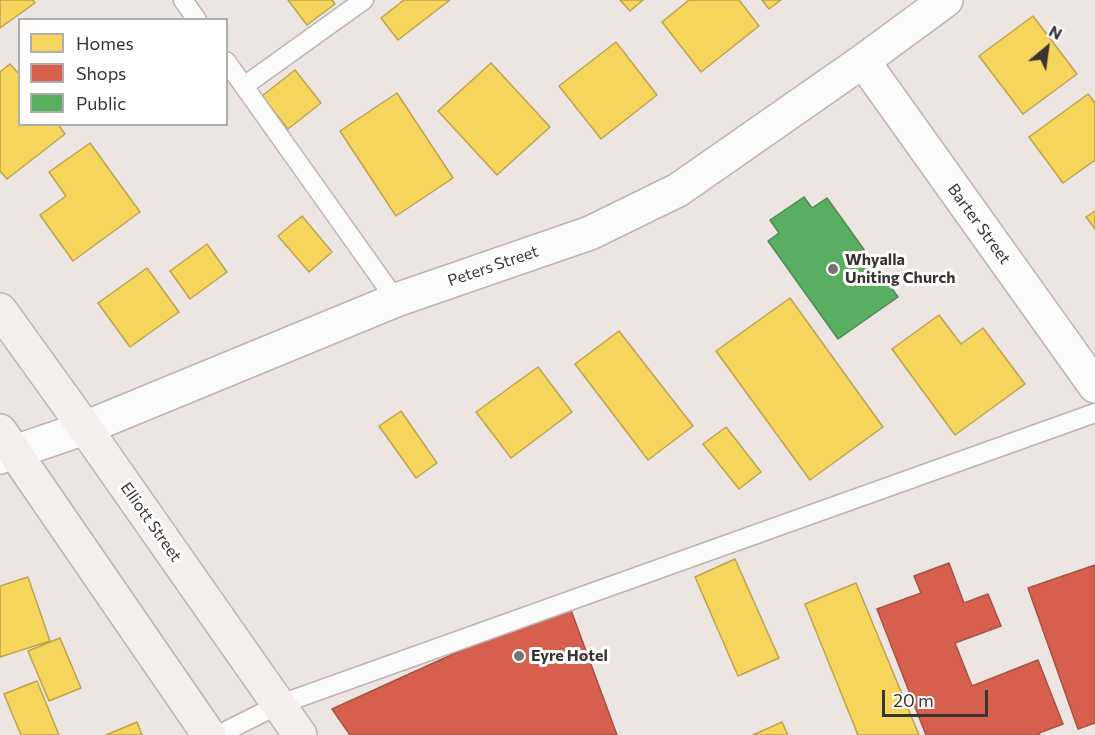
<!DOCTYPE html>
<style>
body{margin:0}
#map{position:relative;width:1095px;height:735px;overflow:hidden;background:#ede5e2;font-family:Commissioner,sans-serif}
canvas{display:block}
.legend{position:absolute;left:18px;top:18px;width:210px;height:108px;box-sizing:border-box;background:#fff;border:2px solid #b0adad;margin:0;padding:8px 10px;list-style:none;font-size:18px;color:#393331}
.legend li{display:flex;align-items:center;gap:12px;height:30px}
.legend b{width:30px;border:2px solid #b0adad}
.north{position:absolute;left:1017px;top:18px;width:60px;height:60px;-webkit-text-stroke:4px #fff;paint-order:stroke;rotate:29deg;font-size:16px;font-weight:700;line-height:24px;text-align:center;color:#393331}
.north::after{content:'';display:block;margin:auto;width:21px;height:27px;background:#393331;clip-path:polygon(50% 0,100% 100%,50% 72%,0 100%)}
.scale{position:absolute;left:882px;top:690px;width:106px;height:27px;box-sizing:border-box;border:3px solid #393331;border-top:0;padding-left:8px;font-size:18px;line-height:21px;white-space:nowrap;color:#393331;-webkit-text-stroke:4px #fff;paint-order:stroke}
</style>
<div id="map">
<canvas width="1095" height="735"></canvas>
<ul class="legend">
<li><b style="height:16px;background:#f6d55c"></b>Homes</li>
<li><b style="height:16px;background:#d6604d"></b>Shops</li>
<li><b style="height:16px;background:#5aae61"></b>Public</li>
</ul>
<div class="north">N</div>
<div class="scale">20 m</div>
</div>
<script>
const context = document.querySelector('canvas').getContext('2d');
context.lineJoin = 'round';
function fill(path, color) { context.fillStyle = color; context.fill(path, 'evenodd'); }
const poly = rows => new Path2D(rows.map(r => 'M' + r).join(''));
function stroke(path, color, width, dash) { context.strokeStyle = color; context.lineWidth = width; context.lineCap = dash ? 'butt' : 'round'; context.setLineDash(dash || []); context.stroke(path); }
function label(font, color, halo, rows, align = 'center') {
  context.font = font + ' Commissioner,sans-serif'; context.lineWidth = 6; context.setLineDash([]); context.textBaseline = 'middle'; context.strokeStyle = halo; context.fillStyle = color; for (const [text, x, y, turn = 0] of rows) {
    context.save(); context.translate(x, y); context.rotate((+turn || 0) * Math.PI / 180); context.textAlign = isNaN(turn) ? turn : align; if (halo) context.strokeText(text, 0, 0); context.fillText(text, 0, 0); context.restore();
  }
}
const homes = poly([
 [0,0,33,0,35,3,0,28,0,0],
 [288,0,332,0,335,4,307,25,288,0],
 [404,0,450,0,398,40,381,18,404,0],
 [620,0,643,0,630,11,620,0],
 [689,0,739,0,759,26,701,72,662,22,689,0],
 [762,0,781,0,769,9,762,0],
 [1033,16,1077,74,1023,114,979,56,1033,16],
 [616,42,657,95,601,139,559,86,616,42],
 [491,63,550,127,497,175,438,111,491,63],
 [10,64,20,75,20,124,58,124,65,134,7,179,0,171,0,72,10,64],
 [295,70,321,103,288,129,262,96,295,70],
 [397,93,453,178,396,216,340,131,397,93],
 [1088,94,1095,103,1095,160,1063,183,1029,137,1088,94],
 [90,143,140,212,73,261,40,215,66,196,49,172,90,143],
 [1095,211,1095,229,1086,217,1095,211],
 [302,216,332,252,309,272,278,236,302,216],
 [207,244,227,272,190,299,170,271,207,244],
 [147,268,179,312,130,347,98,303,147,268],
 [790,298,883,427,810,480,716,351,790,298],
 [939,315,961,344,983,328,1025,384,955,435,892,349,939,315],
 [619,331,693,426,648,460,575,364,619,331],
 [538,367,572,412,511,458,476,412,538,367],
 [401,411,437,463,416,478,379,426,401,411],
 [726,427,761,472,739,489,703,444,726,427],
 [735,559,779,658,738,676,695,577,735,559],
 [28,577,50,641,0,657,0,586,28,577],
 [856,583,919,735,858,735,805,604,856,583],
 [60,638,81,688,49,701,28,651,60,638],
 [37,681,59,735,21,735,4,694,37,681],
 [137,722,142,735,106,735,137,722],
 [782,722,788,735,753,735,782,722]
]);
fill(homes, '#f6d55c');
stroke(homes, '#bda44f', 1.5);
const shops = poly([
 [949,563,964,603,988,594,1001,626,955,643,972,686,1038,660,1063,724,1039,733,1040,735,926,735,877,609,921,593,914,576,949,563],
 [1095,565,1095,723,1078,729,1028,588,1095,565],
 [568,602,617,735,350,735,332,709,568,602]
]);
fill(shops, '#d6604d');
stroke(shops, '#a75245', 1.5);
const public = poly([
 [804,197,812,208,827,198,898,297,838,339,768,241,779,233,770,220,804,197]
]);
fill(public, '#5aae61');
stroke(public, '#508953', 1.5);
const service = poly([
 [183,0,197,20],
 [226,61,396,300],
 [244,86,364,0],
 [218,735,278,705,1095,413]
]);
const minor = poly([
 [863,61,1095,386],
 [0,457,85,428,396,300,590,233,678,190,863,61,946,0]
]);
const secondary = poly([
 [0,310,85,428,300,735],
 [0,431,209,735]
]);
stroke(service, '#bbb5b2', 21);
stroke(minor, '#bbb5b2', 36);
stroke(secondary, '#bbb5b2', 36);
stroke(service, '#fcfbfb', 18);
stroke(minor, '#fcfbfb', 33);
stroke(secondary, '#f4efed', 33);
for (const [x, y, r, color] of [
 [833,269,6,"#78716f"],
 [519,656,6,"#78716f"]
]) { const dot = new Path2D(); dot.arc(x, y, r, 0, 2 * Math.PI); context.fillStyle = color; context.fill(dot); stroke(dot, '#fff', 2); }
label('16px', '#393331', '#fff', [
 ["Barter Street",979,224,54],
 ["Peters Street",493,266,-19],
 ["Elliott Street",151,522,55]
]);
label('bold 16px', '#393331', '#fff', [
 ["Whyalla",845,260],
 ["Uniting Church",845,278],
 ["Eyre Hotel",531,656]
], 'left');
</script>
